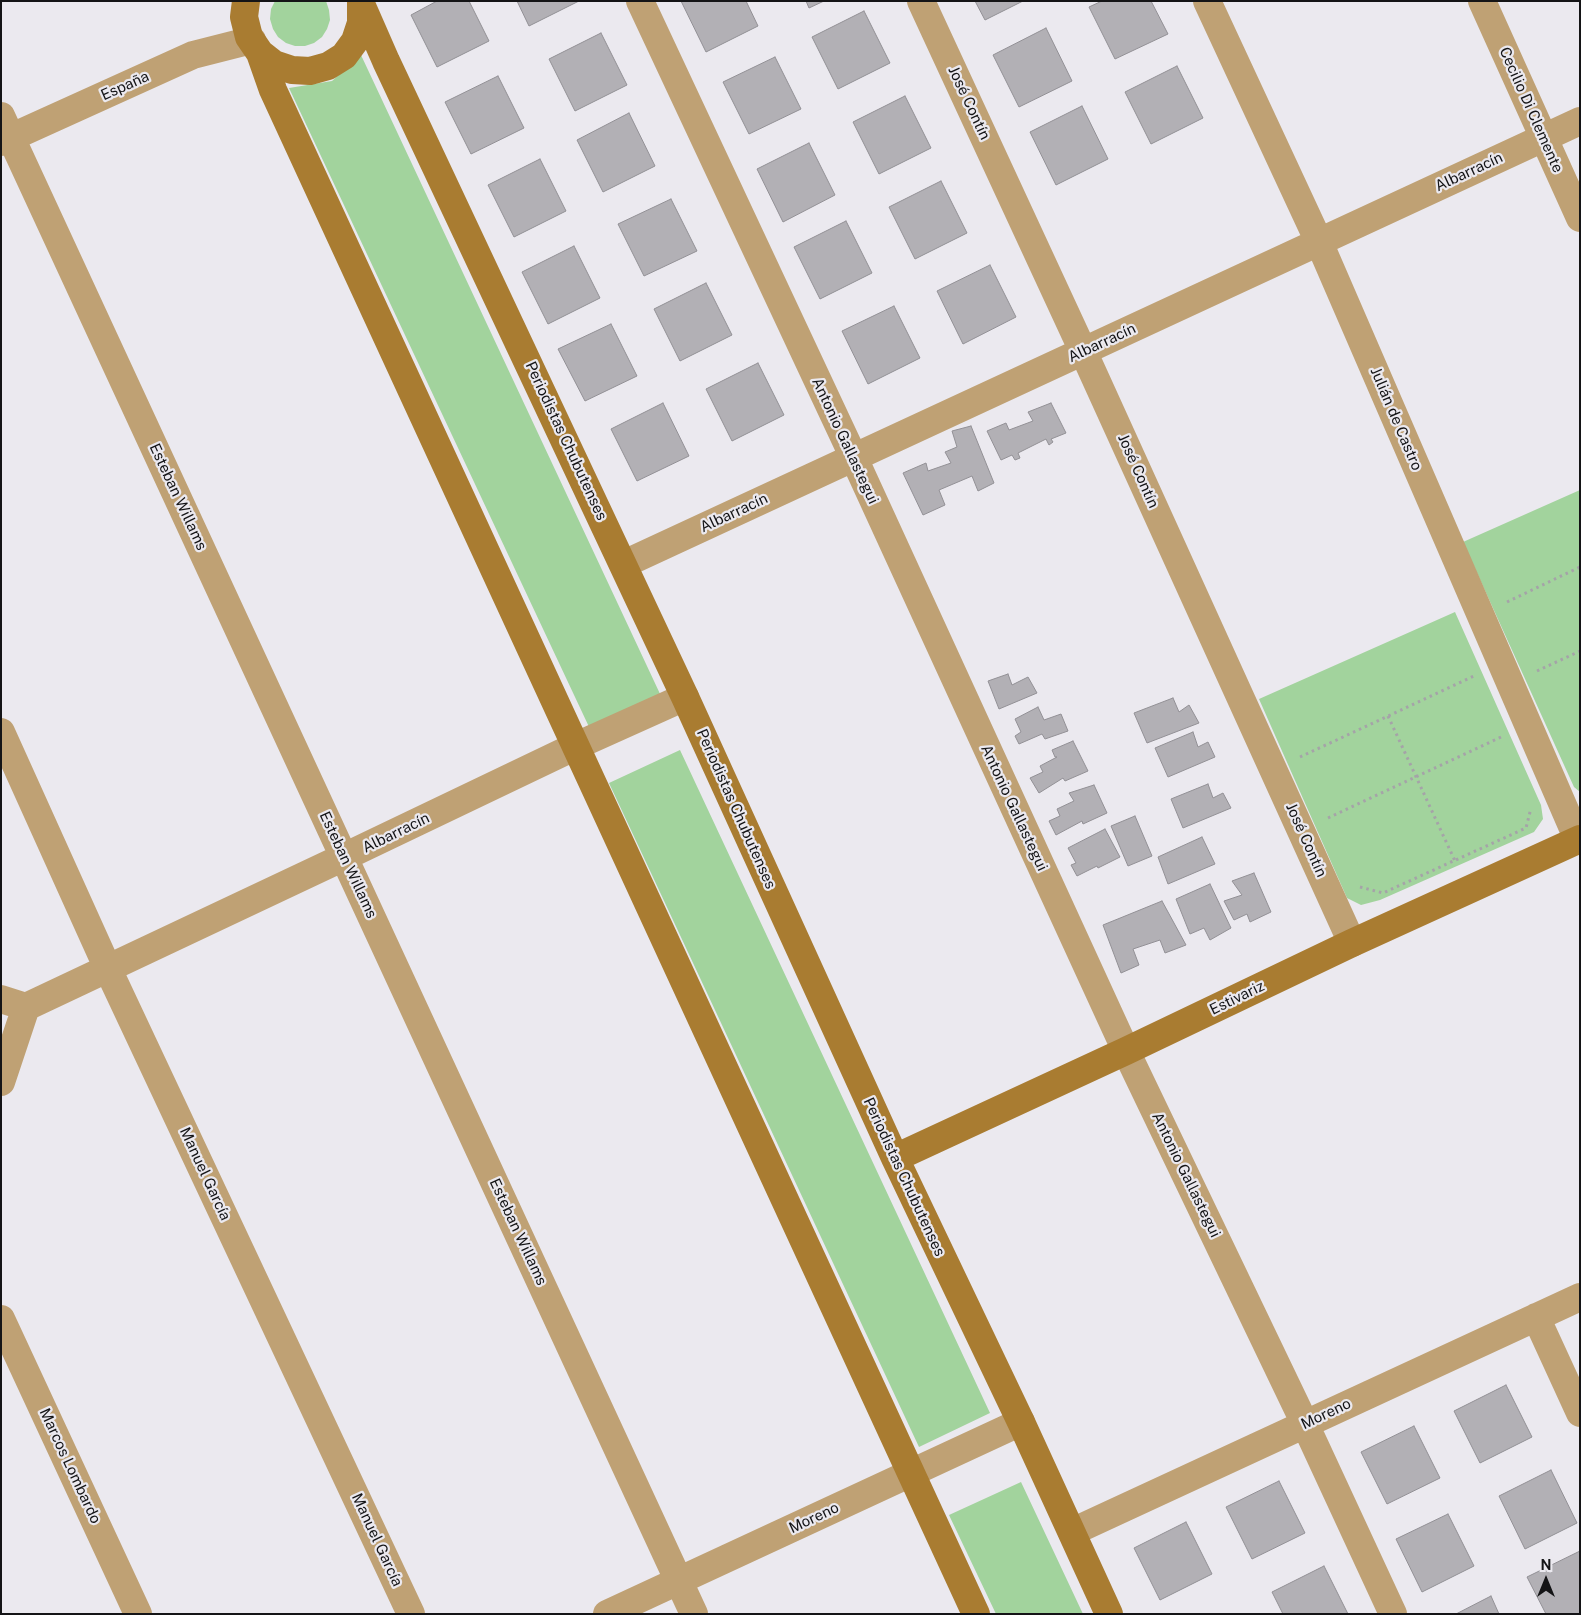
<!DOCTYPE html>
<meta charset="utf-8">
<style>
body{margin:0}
#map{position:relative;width:1581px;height:1615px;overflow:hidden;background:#ebe9ef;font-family:"Public Sans",sans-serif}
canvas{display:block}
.frame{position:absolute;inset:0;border:2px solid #141416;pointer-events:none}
.north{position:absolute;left:1521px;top:1555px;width:50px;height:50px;-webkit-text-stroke:4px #ebe9ef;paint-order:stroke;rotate:0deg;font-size:14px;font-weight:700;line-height:20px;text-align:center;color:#141416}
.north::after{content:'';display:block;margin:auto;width:18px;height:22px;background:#141416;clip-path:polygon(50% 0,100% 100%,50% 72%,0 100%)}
</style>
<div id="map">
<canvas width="1581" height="1615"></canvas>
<div class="frame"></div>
<div class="north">N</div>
</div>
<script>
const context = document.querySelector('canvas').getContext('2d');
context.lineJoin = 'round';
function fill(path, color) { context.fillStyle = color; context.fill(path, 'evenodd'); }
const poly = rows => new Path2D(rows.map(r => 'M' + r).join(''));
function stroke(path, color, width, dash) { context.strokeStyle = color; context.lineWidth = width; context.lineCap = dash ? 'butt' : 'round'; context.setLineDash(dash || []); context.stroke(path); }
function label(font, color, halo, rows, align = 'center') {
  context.font = font + ' "Public Sans",sans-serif'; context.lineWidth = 4.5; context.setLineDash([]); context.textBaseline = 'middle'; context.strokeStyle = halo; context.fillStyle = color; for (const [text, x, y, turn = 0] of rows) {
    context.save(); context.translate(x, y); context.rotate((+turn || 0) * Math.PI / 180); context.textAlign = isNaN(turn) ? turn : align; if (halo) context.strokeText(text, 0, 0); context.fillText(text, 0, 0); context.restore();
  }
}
fill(poly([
 [275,1,326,1,329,10,330,20,327,29,322,37,314,43,305,46,295,46,286,43,278,37,273,29,270,19,271,9],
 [361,55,661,696,590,729,289,88,332,81],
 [1580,490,1580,792,1574,787,1463,542],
 [1455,612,1541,805,1543,819,1534,832,1380,900,1361,905,1347,898,1259,699],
 [680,750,990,1413,919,1447,609,783],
 [1021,1482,1083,1614,996,1614,949,1515]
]), '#a2d39d');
const building = poly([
 [437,1,469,1,489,41,437,67,411,15,437,1],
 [517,1,579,1,529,26,517,1],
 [681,1,746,1,758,26,706,52,681,1],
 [806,1,824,1,809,8,806,1],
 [975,1,1023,1,985,20,975,1],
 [1102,1,1151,1,1168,34,1115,59,1089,7,1102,1],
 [864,11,890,63,838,89,812,37,864,11],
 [1046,28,1072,81,1019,107,993,55,1046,28],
 [601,33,627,85,575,111,549,59,601,33],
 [775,57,801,109,749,134,723,82,775,57],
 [1177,66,1203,118,1151,144,1125,92,1177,66],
 [498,76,524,128,471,154,445,102,498,76],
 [905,96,931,148,879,174,853,122,905,96],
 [1082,106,1108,159,1056,185,1030,132,1082,106],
 [629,113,655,166,603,192,577,140,629,113],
 [809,143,835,195,783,222,757,169,809,143],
 [540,159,566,211,514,237,488,185,540,159],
 [941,181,967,233,915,259,889,207,941,181],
 [671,199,697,251,644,276,618,224,671,199],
 [846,221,872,273,820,299,794,247,846,221],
 [574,246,600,298,548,324,522,272,574,246],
 [990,265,1016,317,963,344,937,291,990,265],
 [706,283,732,335,680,361,654,309,706,283],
 [894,306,920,358,868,384,842,331,894,306],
 [611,324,637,376,585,401,558,349,611,324],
 [758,363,784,415,732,441,706,389,758,363],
 [663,403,689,456,637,481,611,429,663,403],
 [1051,403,1066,433,1051,439,1053,442,1049,445,1046,439,1018,453,1020,458,1015,460,1012,455,1001,460,987,431,1006,423,1009,430,1033,421,1028,412,1051,403],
 [971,426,994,483,978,491,972,476,939,490,945,505,923,515,903,473,926,463,928,471,951,463,945,452,957,447,952,431,971,426],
 [1008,674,1012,685,1028,677,1037,693,999,709,988,681,1008,674],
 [1173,698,1179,712,1189,705,1199,723,1147,743,1134,713,1173,698],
 [1038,707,1044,720,1061,714,1068,731,1045,739,1042,734,1019,744,1015,736,1021,732,1015,719,1038,707],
 [1193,732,1198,747,1208,742,1215,757,1168,777,1155,748,1193,732],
 [1073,741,1088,771,1065,781,1063,778,1039,793,1030,778,1043,772,1040,766,1057,757,1055,757,1052,750,1073,741],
 [1208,784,1213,798,1223,793,1231,808,1183,828,1171,799,1208,784],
 [1094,785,1107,813,1083,824,1082,821,1056,835,1049,821,1060,816,1057,809,1074,801,1069,793,1094,785],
 [1135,816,1152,856,1128,866,1111,826,1135,816],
 [1105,829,1120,857,1098,868,1097,866,1077,876,1071,865,1076,863,1068,848,1105,829],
 [1202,837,1215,864,1168,884,1158,857,1202,837],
 [1254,873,1271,912,1250,922,1247,914,1234,920,1224,901,1242,895,1232,881,1254,873],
 [1210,884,1231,928,1210,940,1204,928,1190,934,1176,899,1210,884],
 [1162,901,1186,945,1165,953,1160,940,1133,949,1139,965,1121,973,1103,925,1162,901],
 [1506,1385,1532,1437,1480,1463,1454,1411,1506,1385],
 [1414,1426,1440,1478,1387,1504,1361,1452,1414,1426],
 [1551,1470,1577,1523,1525,1549,1499,1496,1551,1470],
 [1279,1481,1305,1533,1252,1559,1226,1507,1279,1481],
 [1448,1514,1474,1566,1422,1592,1396,1539,1448,1514],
 [1186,1522,1212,1574,1160,1600,1134,1548,1186,1522],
 [1580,1551,1580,1614,1546,1614,1527,1577,1580,1551],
 [1324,1566,1348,1614,1283,1614,1272,1592,1324,1566],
 [1491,1596,1499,1614,1456,1614,1491,1596]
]);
fill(building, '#b2b0b5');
stroke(building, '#929095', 1);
stroke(poly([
 [1507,602,1580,567],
 [1537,671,1580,651],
 [1388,716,1455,861],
 [1300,757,1474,676],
 [1328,818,1501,737],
 [1360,887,1383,893,1526,828,1531,808]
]), '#a5a3a8', 3, [2.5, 4]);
stroke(poly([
 [640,1,854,458,1126,1051,1305,1424,1393,1614],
 [921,1,1083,351,1352,943],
 [1207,1,1319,242,1578,840],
 [1482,1,1580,218],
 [1,116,694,1614],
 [1,142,193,55,252,40],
 [624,564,1580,121],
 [1,732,108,969,411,1614],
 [1,999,26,1007],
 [26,1007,344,857,576,746,685,697],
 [1,1082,26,1007],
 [1536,1317,1580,1413],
 [1,1319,138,1614],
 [1072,1532,1580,1297],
 [607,1614,1021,1422]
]), '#bfa174', 28);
stroke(poly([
 [246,1,244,17,249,37,260,53,274,64,292,70,310,71,328,66,344,56,355,41,361,23,361,3],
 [361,4,386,61,685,697,895,1158,1021,1422,1109,1614],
 [260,53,273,90,976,1614],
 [895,1158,1126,1051,1352,943,1580,839]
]), '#a97c31', 28);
label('15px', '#141416', '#ebe9ef', [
 ["España",125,86,-24],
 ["José Contín",969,103,65],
 ["Cecilio Di Clemente",1531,110,66],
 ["Albarracín",1469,172,-25],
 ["Albarracín",1102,343,-25],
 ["Julián de Castro",1396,419,67],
 ["Periodistas Chubutenses",566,441,65],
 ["Antonio Gallastegui",845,441,65],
 ["José Contín",1138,471,66],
 ["Esteban Willams",178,497,65],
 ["Albarracín",734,513,-25],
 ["Antonio Gallastegui",1014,808,65],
 ["Periodistas Chubutenses",736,809,66],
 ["Albarracín",396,833,-26],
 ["José Contín",1306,840,66],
 ["Esteban Willams",348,865,65],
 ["Estivariz",1237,998,-26],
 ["Manuel García",205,1174,65],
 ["Antonio Gallastegui",1186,1175,64],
 ["Periodistas Chubutenses",904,1177,65],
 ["Esteban Willams",518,1232,65],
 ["Moreno",1326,1414,-25],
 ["Marcos Lombardo",70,1466,65],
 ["Moreno",814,1518,-25],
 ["Manuel García",377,1540,65]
]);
</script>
